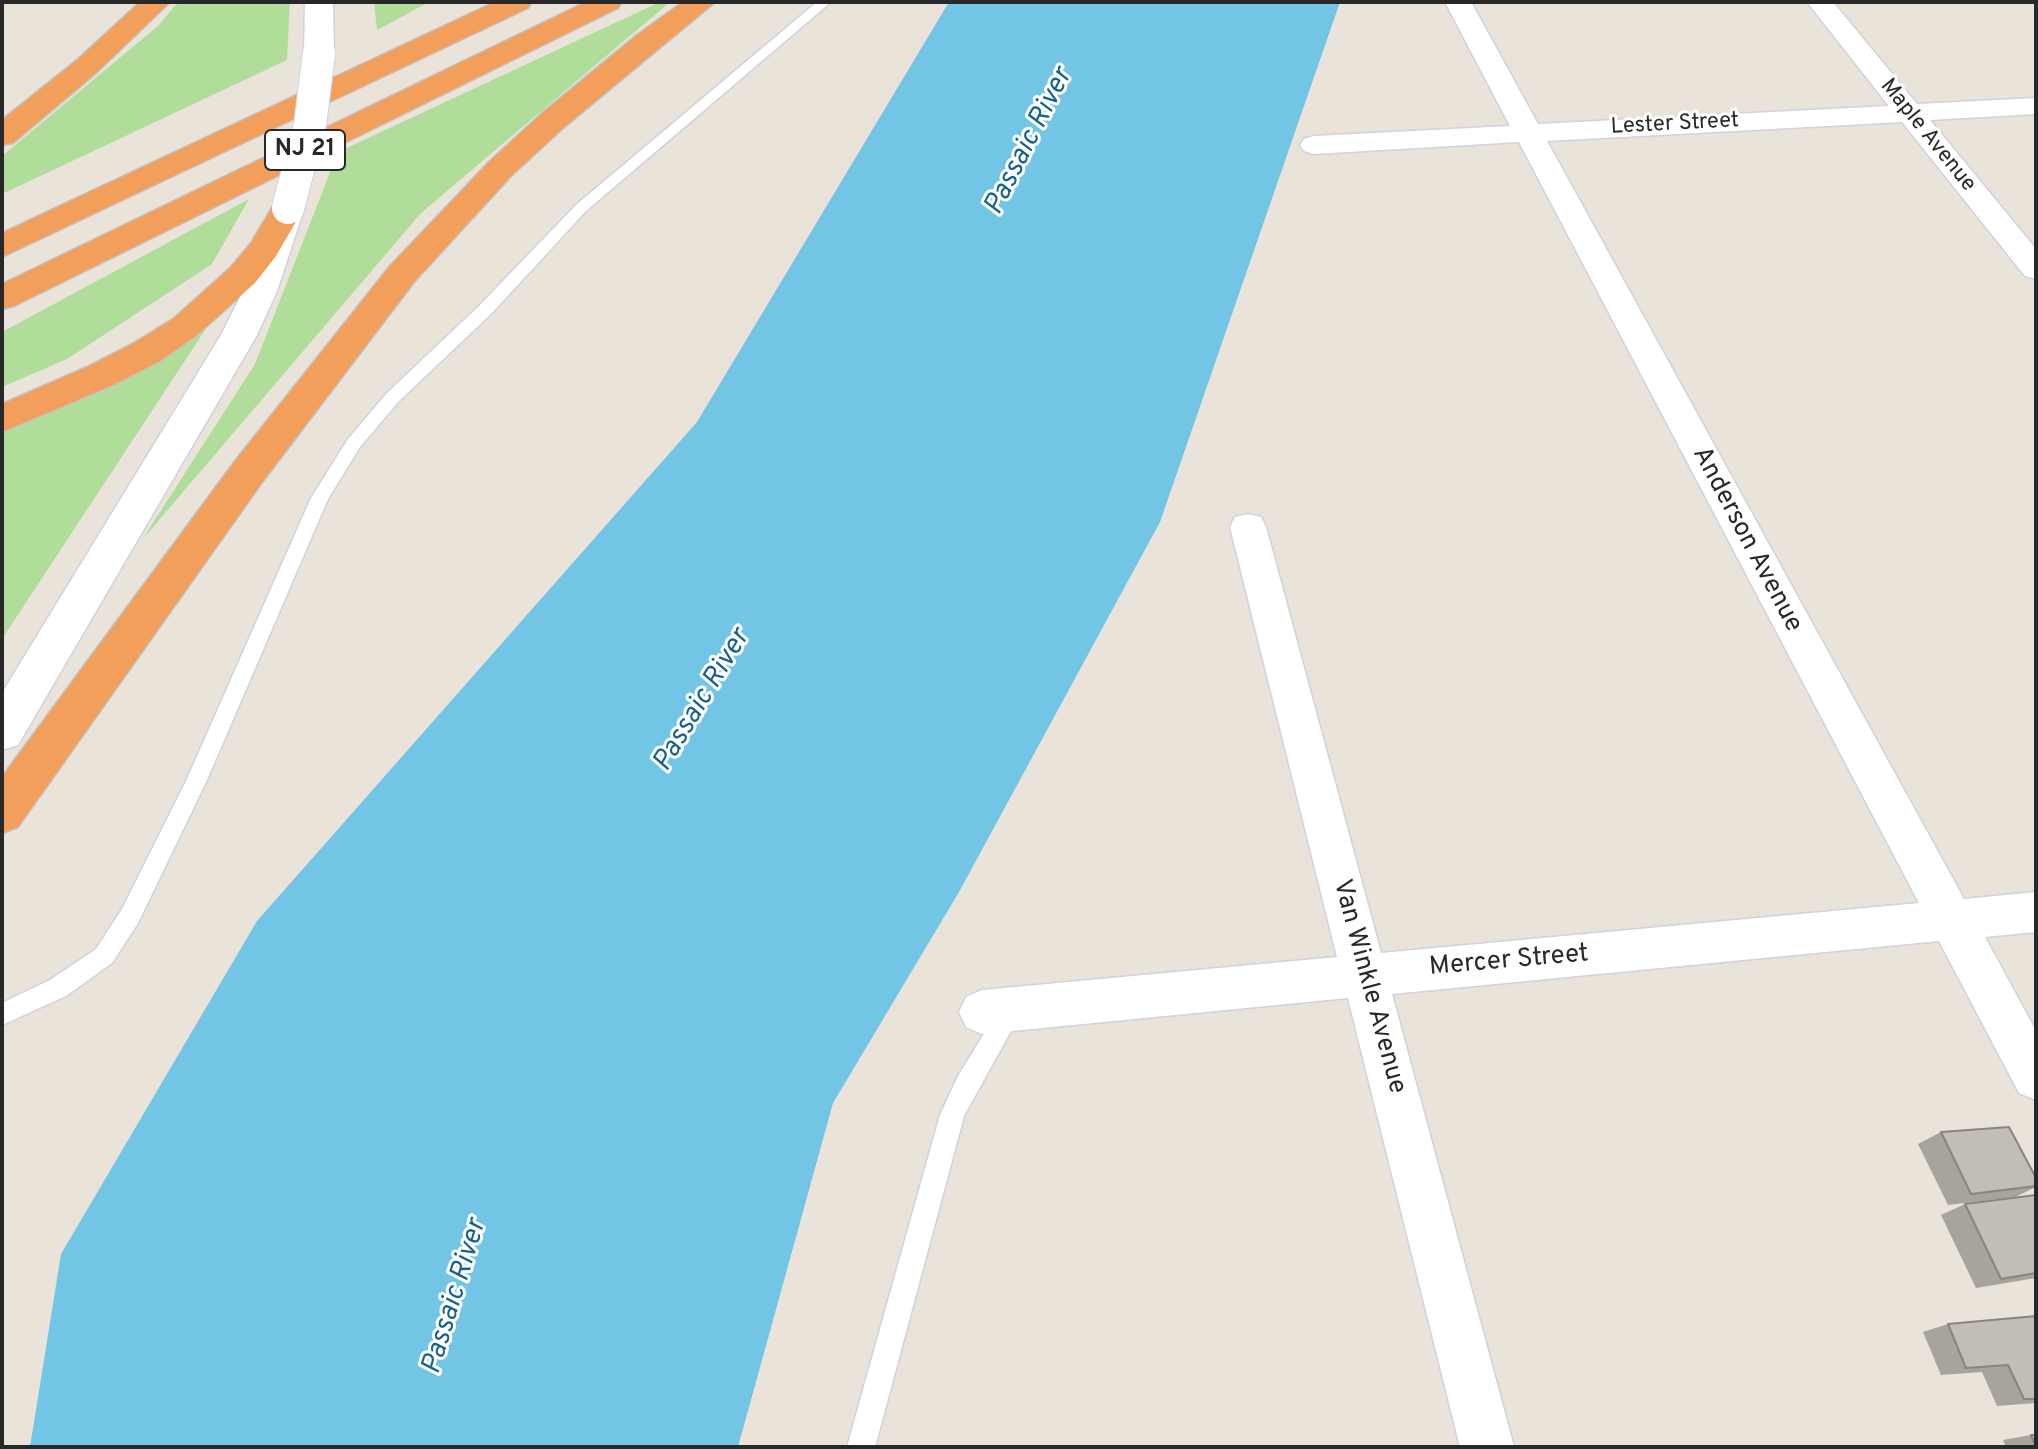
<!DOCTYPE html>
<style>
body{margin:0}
#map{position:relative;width:2038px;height:1449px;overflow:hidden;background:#e9e3da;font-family:Overpass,sans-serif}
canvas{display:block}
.frame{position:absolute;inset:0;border:4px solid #282828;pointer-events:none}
</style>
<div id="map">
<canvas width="2038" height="1449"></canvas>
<div class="frame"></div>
</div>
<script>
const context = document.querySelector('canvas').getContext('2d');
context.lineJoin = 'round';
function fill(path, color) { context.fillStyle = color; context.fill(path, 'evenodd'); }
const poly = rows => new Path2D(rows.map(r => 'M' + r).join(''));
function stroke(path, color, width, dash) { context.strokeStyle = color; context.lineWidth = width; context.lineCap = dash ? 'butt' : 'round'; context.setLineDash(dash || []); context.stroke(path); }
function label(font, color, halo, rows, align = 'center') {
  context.font = font + ' Overpass,sans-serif'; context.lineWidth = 6; context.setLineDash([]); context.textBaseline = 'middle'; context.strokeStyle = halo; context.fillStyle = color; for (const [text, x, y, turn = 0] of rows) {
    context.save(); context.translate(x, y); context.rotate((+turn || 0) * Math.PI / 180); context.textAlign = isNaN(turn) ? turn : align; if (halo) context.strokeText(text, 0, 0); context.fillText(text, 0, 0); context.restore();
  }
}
fill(poly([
 [178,2,290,2,287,60,2,194,2,156,159,25],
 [374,2,429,2,377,30],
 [660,2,670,2,421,213,142,540,255,364,338,152],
 [249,199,212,264,67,359,2,387,2,332],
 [207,327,2,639,2,433]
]), '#b0dd9a');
fill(poly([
 [949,2,1340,2,1160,522,959,892,833,1103,738,1447,30,1447,61,1254,257,921,697,422]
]), '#73c5e5');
const lane = poly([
 [817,2,831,2,586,211,491,314,399,401,360,447,328,499,207,780,138,923,112,963,66,996,2,1025,2,1003,50,980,96,949,122,909,187,779,311,498,348,439,387,393,479,306,576,205,817,2],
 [1011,1000,1019,1003,1022,1011,964,1116,875,1447,847,1447,940,1115,958,1076,1003,1003,1011,1000]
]);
const street = poly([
 [1445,2,1471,2,1538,124,1889,106,1807,2,1833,2,1917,104,2036,98,2036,114,1930,120,2036,249,2036,279,2025,276,1902,122,1547,141,1964,899,2036,892,2036,932,1985,937,2036,1031,2036,1100,2019,1093,1939,941,1392,994,1514,1447,1460,1447,1348,998,982,1034,966,1027,959,1012,966,997,982,990,1337,957,1230,527,1235,517,1248,514,1261,517,1266,527,1381,953,1919,903,1519,142,1314,154,1304,151,1300,145,1304,139,1314,136,1510,126,1445,2]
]);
const secondary = poly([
 [305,2,333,2,334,53,329,59,319,62,309,59,304,53,305,2],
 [288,199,300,202,304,209,277,291,257,335,18,745,2,750,2,693,221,335,243,291,272,209,276,202,288,199]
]);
const highway = poly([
 [140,2,170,2,97,72,13,143,2,145,2,120,77,60,140,2],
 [495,2,532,2,528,8,2,257,2,233,495,2],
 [586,2,622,2,618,8,14,306,2,309,2,284,586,2],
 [683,2,715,2,563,128,511,176,414,282,263,481,18,827,2,833,2,777,235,461,390,266,489,162,541,114,637,35,683,2],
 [288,198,300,201,304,208,276,256,255,283,197,335,160,361,113,385,2,432,2,404,87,367,134,343,173,319,231,267,251,243,276,201,288,198]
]);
stroke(lane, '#d0d2e0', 3);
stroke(street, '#d0d2e0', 3);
stroke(secondary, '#d0d2e0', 3);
stroke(highway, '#c3c3c3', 3);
fill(lane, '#fff');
fill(street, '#fff');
fill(secondary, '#fff');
fill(highway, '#f29f5c');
const secondaryBridge = poly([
 [288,208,310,125,319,53]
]);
stroke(secondaryBridge, '#d0d2e0', 34, []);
stroke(secondaryBridge, '#fff', 32);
fill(poly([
 [1941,1132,2036,1178,2036,1187,2015,1197,1948,1205,1918,1144],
 [2036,1195,2036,1278,1976,1288,1941,1215,1965,1204],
 [2036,1316,2036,1403,1997,1406,1982,1372,1941,1375,1923,1332,1948,1324],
 [2031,1435,2036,1447,2006,1447,2003,1440]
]), '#a7a39d');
const building = poly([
 [2009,1127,2036,1178,2036,1186,1971,1194,1941,1132,2009,1127],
 [2036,1195,2036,1273,2001,1279,1965,1204,2036,1195],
 [2036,1316,2036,1399,2024,1399,2008,1365,1966,1368,1948,1324,2036,1316],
 [2031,1435,2036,1435,2036,1447,2031,1435]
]);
fill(building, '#c2bdb6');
stroke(building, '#88847f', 2);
label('22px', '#282828', '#fff', [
 ["Lester Street",1675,125,-3],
 ["Maple Avenue",1927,136,51]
]);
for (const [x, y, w] of [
 [305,150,80]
]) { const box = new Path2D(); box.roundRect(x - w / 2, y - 20, w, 40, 6); context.fillStyle = '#fff'; context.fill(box); stroke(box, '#282828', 2); }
label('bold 24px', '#282828', null, [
 ["NJ 21",305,150]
]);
label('26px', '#282828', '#fff', [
 ["Anderson Avenue",1746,540,62],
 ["Mercer Street",1509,962,-5],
 ["Van Winkle Avenue",1368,987,75]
]);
label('italic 28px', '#16628d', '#fff', [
 ["Passaic River",1030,142,-63],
 ["Passaic River",703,701,-59],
 ["Passaic River",456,1297,-73]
]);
</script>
